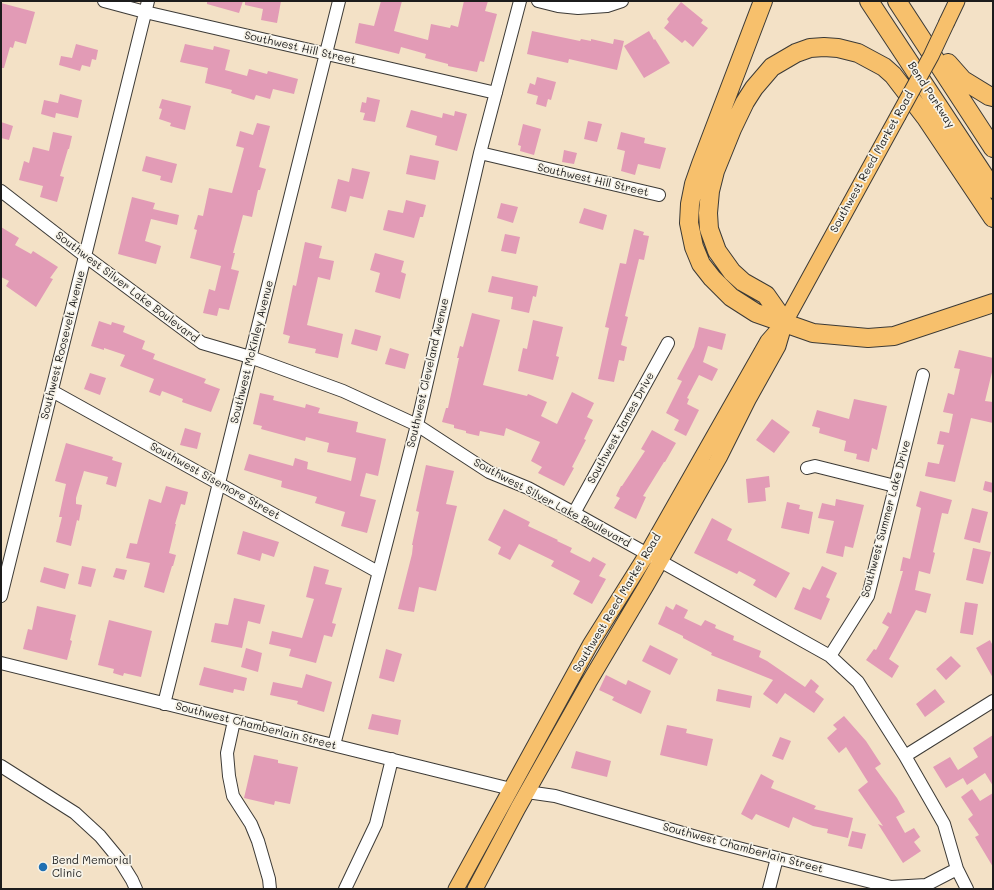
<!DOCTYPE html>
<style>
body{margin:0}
#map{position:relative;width:994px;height:890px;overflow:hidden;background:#f3e1c6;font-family:Mali,sans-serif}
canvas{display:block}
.frame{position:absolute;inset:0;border:2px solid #1c1c1c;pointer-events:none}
</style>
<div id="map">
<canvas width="994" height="890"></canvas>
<div class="frame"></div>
</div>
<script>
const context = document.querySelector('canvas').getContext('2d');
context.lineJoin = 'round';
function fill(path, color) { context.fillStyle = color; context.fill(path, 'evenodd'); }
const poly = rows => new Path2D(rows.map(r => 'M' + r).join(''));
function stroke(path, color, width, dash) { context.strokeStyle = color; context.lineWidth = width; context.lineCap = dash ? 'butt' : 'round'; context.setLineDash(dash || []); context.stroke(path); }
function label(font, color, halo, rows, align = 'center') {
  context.font = font + ' Mali,sans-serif'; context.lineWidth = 3.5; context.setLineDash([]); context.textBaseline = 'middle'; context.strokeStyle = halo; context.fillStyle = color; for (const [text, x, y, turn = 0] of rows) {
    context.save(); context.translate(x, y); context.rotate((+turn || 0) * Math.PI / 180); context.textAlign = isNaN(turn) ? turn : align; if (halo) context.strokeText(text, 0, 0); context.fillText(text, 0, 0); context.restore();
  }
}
fill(poly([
 [207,1,243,1,239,13,207,4],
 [245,1,281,1,277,23,261,20,263,9,245,5],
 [381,1,402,1,394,31,428,40,431,24,450,28,451,25,458,27,464,1,488,1,485,11,497,14,484,62,480,61,477,72,448,66,448,64,425,58,426,54,401,47,399,54,355,43,359,23,374,26],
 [681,2,703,20,701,23,708,28,693,47,685,40,682,43,664,28,669,22,667,19],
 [1,3,35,12,26,44,15,41,13,48,10,47,4,68,1,68],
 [532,31,580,41,581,39,591,41,591,39,613,44,614,39,624,41,617,70,569,59,568,63,527,54],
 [649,31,654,40,655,39,670,63,644,78,624,46],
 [76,44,98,50,96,60,92,59,90,67,82,65,80,71,59,65,61,56,72,58],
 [185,44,213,50,214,46,230,50,225,70,247,76,249,69,267,74,268,71,298,79,294,94,273,89,270,99,256,95,254,100,231,93,232,90,205,83,208,68,180,62],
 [537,77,556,82,551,100,548,99,546,107,536,104,538,96,527,93,530,83,535,85],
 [60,94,82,100,78,118,56,113,55,118,41,114,44,100,58,103],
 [367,97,380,100,375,122,363,120,365,113,360,112,362,102,366,103],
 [162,99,191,106,185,130,170,126,171,123,159,119,162,109,159,108],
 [411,110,442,118,443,113,454,116,455,111,467,114,457,151,435,145,437,136,406,127],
 [588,121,602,124,597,142,584,139],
 [1,122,13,126,9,140,1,138],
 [257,123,270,126,259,167,266,169,260,190,258,190,252,217,243,215,233,253,235,253,231,269,239,271,229,310,219,308,217,316,203,313,209,289,215,291,221,266,190,258,197,230,194,229,198,215,203,216,209,188,232,193,244,148,236,146,240,131,253,135],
 [523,124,541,129,534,155,520,151,521,146,518,145],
 [53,132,72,136,69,149,68,149,60,176,64,177,57,202,40,197,43,186,19,180,24,161,29,163,33,147,49,151],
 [621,132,645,138,644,143,666,148,660,169,638,164,635,175,621,171,625,151,617,149],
 [564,150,577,153,574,164,562,162],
 [410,155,439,161,435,180,406,174],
 [146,156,177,164,172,183,160,180,161,176,142,171],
 [352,168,370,172,363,199,350,196,346,212,331,208,338,179,349,182],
 [132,197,155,203,153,209,179,215,177,225,151,219,145,241,161,246,156,264,118,254],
 [406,200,426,205,423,217,420,217,414,238,383,230,388,210,403,213],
 [501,203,518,207,513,223,497,218],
 [584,208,607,215,603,230,579,223],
 [1,227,19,238,15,245,31,254,33,251,58,267,50,278,53,279,36,307,6,286,9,281,1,277],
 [634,229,644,232,643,235,649,236,644,260,639,259,625,316,628,317,621,345,627,347,624,361,619,360,614,382,598,379,609,328,605,327,620,263,626,264],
 [505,234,520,237,516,254,501,251],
 [305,242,322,246,319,258,334,261,330,280,318,277,307,325,343,334,338,358,315,353,316,349,288,343,290,336,283,334,293,285,296,286],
 [375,253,404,261,401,272,406,274,400,299,375,292,380,273,370,270],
 [492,276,538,286,536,297,533,296,529,313,511,309,513,297,488,292],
 [472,313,500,320,483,385,527,396,528,394,547,402,541,416,557,424,572,392,594,403,587,417,593,420,584,439,586,440,572,467,574,468,564,486,538,473,542,467,531,461,540,442,506,428,504,436,480,431,479,436,466,433,466,431,454,428,454,425,442,422,446,408,448,408,459,358,457,358,460,346,463,347],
 [533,320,563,327,556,356,559,357,553,380,518,371,523,348,527,349],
 [99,321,111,325,112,322,125,326,123,332,145,341,142,349,155,354,153,359,206,379,204,383,220,389,211,412,182,402,183,399,162,391,160,396,149,392,154,379,120,366,125,355,104,348,104,350,91,346],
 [699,327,726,334,722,350,708,346,703,362,718,369,712,381,699,375,687,398,689,399,687,404,699,410,686,436,674,430,679,420,666,413,682,381,677,379,694,347],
 [355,329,381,336,377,351,351,344],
 [390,348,409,354,405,369,385,364],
 [959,350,993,358,993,368,985,401,993,402,993,423,971,418,955,482,925,476,928,462,939,464,944,445,937,444,940,431,949,433,953,414,943,412,948,393,954,395,960,369,954,368],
 [90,373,106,378,100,395,84,389],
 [260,393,274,396,273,400,305,408,306,404,320,408,318,413,358,422,356,432,386,439,378,476,366,473,360,496,376,500,367,533,341,526,345,512,315,503,317,497,281,487,282,481,244,470,249,454,293,466,295,458,308,462,307,469,351,481,356,458,327,452,329,443,306,437,305,441,261,429,262,426,253,424],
 [854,399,887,406,877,450,872,448,869,462,856,459,857,454,844,451,846,441,819,433,820,428,812,426,817,410,849,419],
 [772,419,790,432,774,453,756,440],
 [185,428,201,433,197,449,180,445],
 [652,430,676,443,665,462,664,462,643,496,646,497,636,519,614,508,620,498,616,496,621,486,622,486,645,451,641,449],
 [66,443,113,457,112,460,122,463,116,487,106,484,108,477,84,471,76,498,76,504,82,505,79,521,77,520,71,546,56,542,62,517,59,517,66,484,55,481],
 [426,465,454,471,446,504,457,506,436,591,419,587,414,612,398,609,412,554,413,545,412,545,419,512,416,511],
 [769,476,770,487,765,488,766,501,748,503,746,479],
 [985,481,993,483,993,493,983,490],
 [166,486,188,492,185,505,181,504,175,524,176,524,169,553,176,555,173,566,172,566,164,593,144,587,150,563,126,558,130,543,137,544,149,499,161,503],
 [920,491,952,500,948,514,942,513,933,552,935,553,930,574,919,571,915,590,931,594,926,613,916,610,889,659,899,666,892,678,866,660,874,649,876,650,889,627,882,623,888,612,891,614,903,571,900,571,903,557,910,559,921,508,916,506],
 [836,499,864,505,853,548,845,546,843,557,826,553,834,521,818,518,822,503,835,506],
 [787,502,800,505,799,509,813,512,809,534,781,528],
 [972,508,988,512,980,543,964,539],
 [504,509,530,522,528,526,558,540,557,541,572,548,570,552,590,562,593,557,606,564,599,576,606,579,592,604,573,594,580,581,551,566,554,561,519,544,510,560,498,554,501,547,488,540],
 [712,518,732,529,727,540,790,573,776,598,753,585,756,580,739,571,737,574,694,553],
 [243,531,279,542,274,557,262,553,260,561,237,554],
 [973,548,991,552,983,584,966,580],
 [82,566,96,569,91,587,78,584],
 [314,566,329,570,325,584,342,588,332,623,336,624,332,637,324,635,316,663,289,656,291,649,269,644,272,631,302,638,314,599,306,597],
 [822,566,837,573,826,597,830,599,821,620,794,609,803,587,810,590],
 [44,567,69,574,65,589,40,582],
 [116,568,127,570,124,580,113,577],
 [234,598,265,605,260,624,248,621,242,648,211,642,215,623,228,625],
 [965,602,978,604,973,635,960,633],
 [676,604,688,610,684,618,701,626,705,620,716,625,715,628,734,636,733,640,761,651,759,657,767,661,805,687,811,679,819,686,815,692,824,699,814,713,785,693,777,704,763,694,773,680,711,655,712,653,683,638,683,636,658,624,666,606,673,610],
 [37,606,76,615,70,640,72,641,67,660,23,649,28,629,32,630],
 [109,620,152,631,141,677,124,673,123,676,113,673,114,669,98,665],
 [990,640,993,646,993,678,976,648],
 [650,645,678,659,670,675,642,661],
 [246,648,262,653,258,672,241,667],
 [386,649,402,654,394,682,379,678],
 [951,656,961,666,946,680,936,669],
 [204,667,247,678,244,691,234,689,233,693,199,685],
 [306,674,332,682,324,712,297,704,298,701,270,695,273,682,302,688],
 [606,675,626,685,628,680,651,691,641,714,612,700,614,697,599,690],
 [718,689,752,696,750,708,716,701],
 [935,689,945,702,925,717,916,704],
 [372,714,401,720,398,735,368,729],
 [844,716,866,741,881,764,875,768,897,798,905,812,896,817,905,833,914,828,920,837,914,842,921,851,903,863,878,824,883,826,858,790,868,782,846,747,839,753,827,738,837,729,833,725],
 [667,725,687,729,686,733,713,739,707,766,660,755],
 [993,735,993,786,985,773,967,785,963,778,946,788,933,767,950,757,958,770,978,757,973,748],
 [780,737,791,741,783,760,772,756],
 [576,751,611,761,607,777,571,768],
 [254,755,278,760,278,763,298,767,290,804,275,801,274,805,244,798],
 [761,774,774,781,771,788,816,806,814,809,853,818,848,838,827,833,828,829,813,826,793,817,789,828,756,814,752,820,741,814],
 [972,789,980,801,993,793,993,867,975,837,979,835,968,819,973,815,961,797],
 [852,831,866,834,862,849,848,846]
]), '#e29bb6');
const minor = poly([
 [104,1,145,12,496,93],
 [538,1,558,6,578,8,607,6,622,1],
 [480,153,659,195],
 [1,191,85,256,202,343,250,357,343,391,417,425,489,472,528,488,574,513,830,656,858,682,905,756,944,824,957,869,967,889],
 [52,391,378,572],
 [807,468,815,466,895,486],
 [574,513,668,343],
 [1,596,148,1],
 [830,656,868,596,923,375],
 [1,663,511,789],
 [164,704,339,1],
 [234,721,227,753,229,776,233,796,251,824,258,841,269,879,270,889],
 [334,745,417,425,480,153,520,1],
 [905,756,993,701],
 [1,766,75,813,100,836,119,859,132,880,136,889],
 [527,792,555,796,707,840,891,887,926,885,957,869],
 [345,889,376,824,392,759],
 [769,889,777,858]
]);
const major = poly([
 [947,22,957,1],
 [456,889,590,645,647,554,768,341,783,324],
 [475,889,518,808,589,682,646,586,720,456,749,398,778,346,785,322,898,116]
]);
const highway = poly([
 [763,1,701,164,694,184,690,204,689,223,694,247,701,264,712,278,731,297,756,313,813,333,868,338,894,336,993,303],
 [869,1,993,189],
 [897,1,993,148],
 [948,63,963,80,989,96,993,97],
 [785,322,766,295,743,282,732,272,717,251,709,229,708,213,710,191,715,171,732,129,745,102,754,88,772,67,796,53,810,48,824,47,838,48,858,53,884,67,893,75,926,118,993,218]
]);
stroke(minor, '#3c3a36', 14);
stroke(major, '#3c3a36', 17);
stroke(highway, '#3c3a36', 20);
stroke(minor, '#fff', 12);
stroke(major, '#f7c06c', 15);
stroke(highway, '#f7c06c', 18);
const majorBridge = poly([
 [898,116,931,56,947,22]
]);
stroke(majorBridge, '#3c3a36', 17, []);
stroke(majorBridge, '#f7c06c', 15);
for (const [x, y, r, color] of [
 [43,867,5,"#1f6fb2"]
]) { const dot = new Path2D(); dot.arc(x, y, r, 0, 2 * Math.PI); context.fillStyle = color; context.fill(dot); stroke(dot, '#f7f3e8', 1.5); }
label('11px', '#1c1c1c', '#f7f3e8', [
 ["Southwest Hill Street",300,48,13],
 ["Bend Parkway",931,95,57],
 ["Southwest Reed Market Road",872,162,-61],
 ["Southwest Hill Street",593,180,13],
 ["Southwest Silver Lake Boulevard",127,287,37],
 ["Southwest Roosevelt Avenue",63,345,-76],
 ["Southwest McKinley Avenue",252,352,-76],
 ["Southwest Cleveland Avenue",428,373,-77],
 ["Southwest James Drive",621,428,-61],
 ["Southwest Sisemore Street",215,481,29],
 ["Southwest Silver Lake Boulevard",552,503,28],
 ["Southwest Summer Lake Drive",886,519,-75],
 ["Southwest Reed Market Road",617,603,-59],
 ["Southwest Chamberlain Street",256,726,14],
 ["Southwest Chamberlain Street",743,848,15]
]);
label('11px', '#1c1c1c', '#f7f3e8', [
 ["Bend Memorial",52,861],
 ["Clinic",52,874]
], 'left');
</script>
